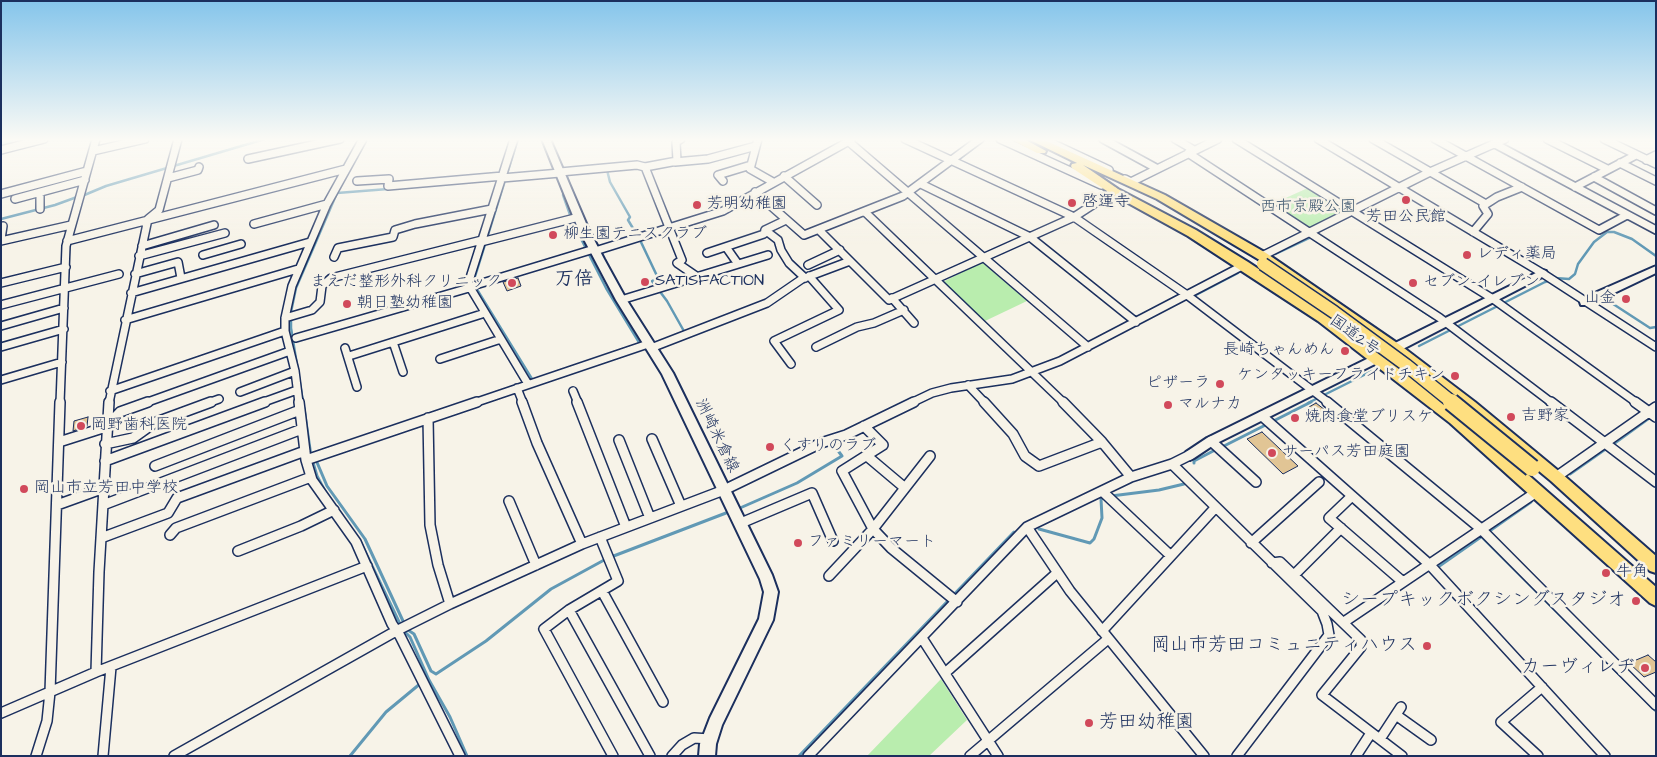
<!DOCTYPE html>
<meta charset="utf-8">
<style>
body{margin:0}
#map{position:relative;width:1657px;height:757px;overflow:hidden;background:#f7f3e8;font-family:"Architects Daughter",sans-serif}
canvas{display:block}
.frame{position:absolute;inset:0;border:2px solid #1b2f5e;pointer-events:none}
</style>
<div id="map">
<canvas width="1657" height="757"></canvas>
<div class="frame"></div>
</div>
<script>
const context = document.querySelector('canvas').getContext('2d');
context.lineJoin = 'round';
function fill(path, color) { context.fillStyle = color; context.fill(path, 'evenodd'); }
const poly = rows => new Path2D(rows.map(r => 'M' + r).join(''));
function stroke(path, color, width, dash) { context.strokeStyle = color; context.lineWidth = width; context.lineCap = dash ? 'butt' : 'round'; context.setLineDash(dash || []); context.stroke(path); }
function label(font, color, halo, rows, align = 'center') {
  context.font = font + ' "Architects Daughter","Klee One",sans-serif'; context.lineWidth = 5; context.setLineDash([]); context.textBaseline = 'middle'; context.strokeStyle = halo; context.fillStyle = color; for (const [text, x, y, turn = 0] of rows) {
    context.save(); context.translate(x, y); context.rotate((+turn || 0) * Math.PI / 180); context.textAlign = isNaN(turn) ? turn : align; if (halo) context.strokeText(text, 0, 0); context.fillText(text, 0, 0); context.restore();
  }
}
fill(poly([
 [1310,187,1345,209,1345,212,1308,230,1270,205],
 [980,263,983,263,1027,301,985,321,943,282],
 [941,679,967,720,929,756,867,756]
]), '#b9edae');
stroke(poly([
 [518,139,473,283,532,379],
 [958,160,984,140],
 [607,170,610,182,630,217,628,220,637,235],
 [566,174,571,189],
 [337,193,388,189],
 [563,195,573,223,606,288,640,344],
 [82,196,106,186,265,139],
 [1,219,55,205,77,197],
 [640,240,658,278,652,281,667,301,685,333],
 [1275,254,1311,237],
 [1349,262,1433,318],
 [1191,294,1194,296,1238,273],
 [1607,300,1650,328,1656,327],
 [1466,342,1547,403],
 [1419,346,1545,282,1555,278,1569,279,1575,274,1578,264,1594,242,1607,232,1614,232,1632,239,1656,256],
 [303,402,291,328,291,312,296,288,337,193],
 [1308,403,1372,371]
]), '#6199b5', 2.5);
stroke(poly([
 [1545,402,1549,405],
 [304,408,311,456,317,476,326,493],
 [1612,445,1652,416],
 [1222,447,1311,402],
 [316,460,327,486,365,539,403,621,408,630,414,634,431,671,436,674,486,641,551,589,606,559],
 [1194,463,1194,461,1217,449],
 [1570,474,1607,448],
 [1111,496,1159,490,1184,484],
 [740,508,797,483,842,456,833,444],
 [1039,529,1090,543,1094,539,1102,518,1101,499,1106,497],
 [1482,537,1656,711],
 [360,541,401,626],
 [611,557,726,513],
 [1434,563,1438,567,1531,502],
 [404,631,410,637,429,680,450,717,467,756],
 [350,756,386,712,421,683],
 [799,756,1014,532]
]), '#6199b5', 3);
fill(poly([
 [2,139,14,139,5,154,1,155,2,139]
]), '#90dfef');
const building = poly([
 [518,278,521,286,507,291,503,282,518,278],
 [1316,403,1334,417,1327,421,1309,407,1316,403],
 [88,417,87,426,73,431,74,421,88,417],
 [1262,432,1298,466,1283,474,1247,439,1262,432],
 [1648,655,1656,662,1656,672,1644,677,1629,663,1648,655]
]);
fill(building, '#e1c595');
stroke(building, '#1b2f5e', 1);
const streetFar1 = poly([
 [514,139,468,284,528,384],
 [681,139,676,142,677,161,645,167,682,260,677,263,696,276],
 [758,139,750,169,773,182],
 [905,139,1074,217,1187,295,1329,403],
 [1000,139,1101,185],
 [1043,139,1109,170],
 [1103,139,1156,168],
 [1175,139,1194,150],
 [1236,139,1493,299,1637,403],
 [1318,139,1542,273,1656,347],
 [1373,139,1486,204],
 [1435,139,1599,230,1627,215],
 [1547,139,1607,169],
 [1604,139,1656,164],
 [848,141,1088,347],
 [1495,144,1656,230],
 [1,150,44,139],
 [93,151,145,139],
 [1188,153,1440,318,1552,403],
 [248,159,340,139],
 [1646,160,1656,155],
 [675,162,708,159,756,146],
 [1620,163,1656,181],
 [560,172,637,165,645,167],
 [784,176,817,205],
 [1594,177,1656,211],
 [168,178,198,170,199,167],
 [502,178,560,173],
 [1125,179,1131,182,1218,139],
 [357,181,389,179,388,186,503,176],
 [723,181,718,175,751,165],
 [921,184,1030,237,1136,322],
 [1575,187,1636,155],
 [40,192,40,209],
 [755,192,804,235,903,196,980,139],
 [1,194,87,171],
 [15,199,85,180],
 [865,212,1064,403],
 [254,224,327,204],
 [765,230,778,240,781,250,789,263,805,278],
 [819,230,889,300,1074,217,1114,191],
 [1473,232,1488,214,1483,206,1497,197,1522,187],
 [1,239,3,226],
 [1,241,71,225],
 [67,241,346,169],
 [481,242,579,217],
 [142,246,214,225],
 [726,247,738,264],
 [595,251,723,211,851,140],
 [707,253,764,234,765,230,786,220],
 [203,255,241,244],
 [139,256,225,233],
 [1262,256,1430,172,1505,139],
 [334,257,338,248,393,237,395,230,415,224,492,209],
 [808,265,840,250],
 [135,274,178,262,181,278],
 [1,283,66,267],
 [469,287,594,249],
 [131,293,310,242],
 [892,298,914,323],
 [621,300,768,255],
 [1,305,119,274],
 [285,318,312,310,320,302,322,286,331,278,482,240],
 [125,320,298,269],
 [1,326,64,308],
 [296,338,469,288],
 [393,342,403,372],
 [1,347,64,329],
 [816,347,857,327,874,323,904,310],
 [345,348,357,387],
 [651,348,767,303,802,279,850,261],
 [349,356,485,313],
 [440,359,501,339],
 [791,364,774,341,839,310,809,276],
 [1,380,62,362],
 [968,385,985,403],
 [517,388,523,403],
 [110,391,285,331],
 [573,391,578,403],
 [240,392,295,371],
 [60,403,66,246,96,139],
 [109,403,148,219,159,210,178,139],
 [145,403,290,351],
 [208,403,219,399],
 [261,403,297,390],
 [299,403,295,371,285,331,285,318,292,286,327,204,363,139],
 [474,403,648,344],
 [911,403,932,393,951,388,1012,379,1060,361,1244,265]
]);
const street = poly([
 [299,402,306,460,312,480,356,542,392,624,400,636,460,756],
 [522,402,537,443,582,544],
 [577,402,626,527],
 [984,402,1013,434,1025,456,1039,466,1102,442],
 [1063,402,1102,442,1131,477],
 [1327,402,1480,528,1656,705],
 [1551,402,1656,482],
 [1635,402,1656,417],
 [1262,416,1429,564,1605,756],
 [428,418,430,525,438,565,450,604],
 [864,426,883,445,842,471,873,529,891,548,957,602],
 [652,439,681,506],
 [619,440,650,518],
 [1211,441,1256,482],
 [59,442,106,427,120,412,148,402],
 [105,444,133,438,154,423,211,402],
 [867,456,905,488],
 [306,460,477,402],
 [105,461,265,402],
 [1172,464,1322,611,1327,624,1329,635,1237,756],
 [155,466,300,410],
 [1556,477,1656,407],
 [1102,491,1171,556],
 [1352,496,1329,518,1403,582],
 [509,501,536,565],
 [57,505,104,488],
 [103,505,302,429],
 [741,523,812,493,833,541],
 [1027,527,1070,591,1204,756],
 [170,535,176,528,311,477],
 [600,537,618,581,569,610,544,629,613,756],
 [101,538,168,513,177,498,305,451],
 [1251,543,1319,482],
 [238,551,301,526,334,510],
 [1272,563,1280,562,1361,640,1361,647,1322,695,1402,756],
 [1294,575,1341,528],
 [829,576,873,529,930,456],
 [602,591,663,702],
 [569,610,650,756],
 [1344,622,1538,491],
 [1102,631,1215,508],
 [922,638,998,756],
 [96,672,99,572,109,402],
 [945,673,1057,573],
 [1,713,96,672,367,566],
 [1396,715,1431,740],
 [1380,739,1401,707],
 [36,756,47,721,50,692,60,402],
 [103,756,111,667],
 [174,756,396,631,450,604,582,544,724,490,821,443,846,435,914,402],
 [672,756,682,745,694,738,710,739],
 [808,756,1027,527,1131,477,1172,464,1190,455],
 [970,756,1108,639],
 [1356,756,1371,733],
 [1538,756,1501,722,1542,687]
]);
const secondary = poly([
 [542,139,550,139,588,228,604,259,626,299,673,373,772,575,778,592,773,620,722,725,716,744,715,756,699,756,700,744,710,718,759,619,764,592,760,579,662,374,616,300,578,228,542,139],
 [1656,266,1656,273,1589,305,1581,305,1580,302,1581,299,1656,266],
 [1542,270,1546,271,1547,273,1546,275,1399,351,1395,352,1390,348,1391,345,1542,270],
 [1377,354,1383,358,1381,361,1215,444,1194,458,1190,460,1186,458,1184,455,1186,452,1207,438,1377,354]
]);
const highway = poly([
 [1010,139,1024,139,1046,151,1045,153,1037,153,1010,139],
 [1028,139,1042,139,1165,195,1266,253,1400,345,1475,402,1561,473,1656,556,1656,573,1650,571,1551,481,1465,410,1390,351,1301,287,1258,259,1157,199,1083,165,1118,189,1196,230,1248,262,1328,315,1382,355,1460,415,1656,587,1656,606,1650,603,1450,423,1318,321,1188,236,1110,193,1072,168,1071,166,1072,164,1077,163,1028,139]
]);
stroke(streetFar1, '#1b2f5e', 10);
stroke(street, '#1b2f5e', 12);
stroke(secondary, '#1b2f5e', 4);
stroke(highway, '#1b2f5e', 4);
stroke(streetFar1, '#f7f3e8', 7);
stroke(street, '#f7f3e8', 9);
fill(secondary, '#f7f3e8');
fill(highway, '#fedf80');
const highwayBridgeFar1 = poly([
 [1263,264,1334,312,1406,365,1453,403]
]);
const highwayBridge = poly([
 [1451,402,1532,468]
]);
stroke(highwayBridgeFar1, '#1b2f5e', 15, []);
stroke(highwayBridge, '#1b2f5e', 20, []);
stroke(highwayBridgeFar1, '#fedf80', 12);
stroke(highwayBridge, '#fedf80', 16);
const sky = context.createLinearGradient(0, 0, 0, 245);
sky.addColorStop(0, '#85c5eb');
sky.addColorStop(0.57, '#fbfaf5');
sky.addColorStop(1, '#fbfaf500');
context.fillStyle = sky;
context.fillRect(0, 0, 1657, 245);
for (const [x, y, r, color] of [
 [1406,200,5,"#d1495b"],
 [1072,203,5,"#d1495b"],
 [697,205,5,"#d1495b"],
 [553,235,5,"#d1495b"],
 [1467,255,5,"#d1495b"],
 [645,282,5,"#d1495b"],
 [512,283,5,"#d1495b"],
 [1413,283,5,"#d1495b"],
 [1626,299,5,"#d1495b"],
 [347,304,5,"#d1495b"],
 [1345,351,5,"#d1495b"],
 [1455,376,5,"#d1495b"],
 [1220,384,5,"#d1495b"],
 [1168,405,5,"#d1495b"],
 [1511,417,5,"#d1495b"],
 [1295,418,5,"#d1495b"],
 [81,426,5,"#d1495b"],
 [770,447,5,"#d1495b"],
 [1272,453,5,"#d1495b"],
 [24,489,5,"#d1495b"],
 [798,543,5,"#d1495b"],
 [1606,573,5,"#d1495b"],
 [1636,601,5,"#d1495b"],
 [1427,646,5,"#d1495b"],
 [1645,668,5,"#d1495b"],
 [1089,723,5,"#d1495b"]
]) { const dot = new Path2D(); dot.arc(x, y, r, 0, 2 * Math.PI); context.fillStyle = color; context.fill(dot); stroke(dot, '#f7f3e8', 2); }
label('16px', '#1b2f5e', '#f7f3e8', [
 ["啓運寺",1082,203],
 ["芳明幼稚園",707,205],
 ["芳田公民館",1406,218,"center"],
 ["柳生園テニスクラブ",563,235],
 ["レディ薬局",1477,255],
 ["SATISFACTION",655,282],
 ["まえだ整形外科クリニック",502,283,"right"],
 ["セブン-イレブン",1423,283],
 ["山金",1616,299,"right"],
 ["朝日塾幼稚園",357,304],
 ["長崎ちゃんめん",1335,351,"right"],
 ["ケンタッキーフライドチキン",1445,376,"right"],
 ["ピザーラ",1210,384,"right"],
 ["マルナカ",1178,405],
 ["吉野家",1521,417],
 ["焼肉食堂ブリスケ",1305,418],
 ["岡野歯科医院",91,426],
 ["くすりのラブ",780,447],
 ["サーパス芳田庭園",1282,453],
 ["岡山市立芳田中学校",34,489],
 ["ファミリーマート",808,543],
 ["牛角",1616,573]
], 'left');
label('16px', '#3b556e', '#f7f3e8', [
 ["西市京殿公園",1308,208]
]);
label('16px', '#1b2f5e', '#f7f3e8', [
 ["国道2号",1354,336,36],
 ["洲崎米倉線",716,436,64]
]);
label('bold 19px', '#1b2f5e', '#f7f3e8', [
 ["万倍",574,280]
]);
label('19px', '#1b2f5e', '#f7f3e8', [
 ["シープキックボクシングスタジオ",1626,601],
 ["岡山市芳田コミュニティハウス",1417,646],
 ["カーヴィレヂ",1635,668],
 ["芳田幼稚園",1099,723,"left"]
], 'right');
</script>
